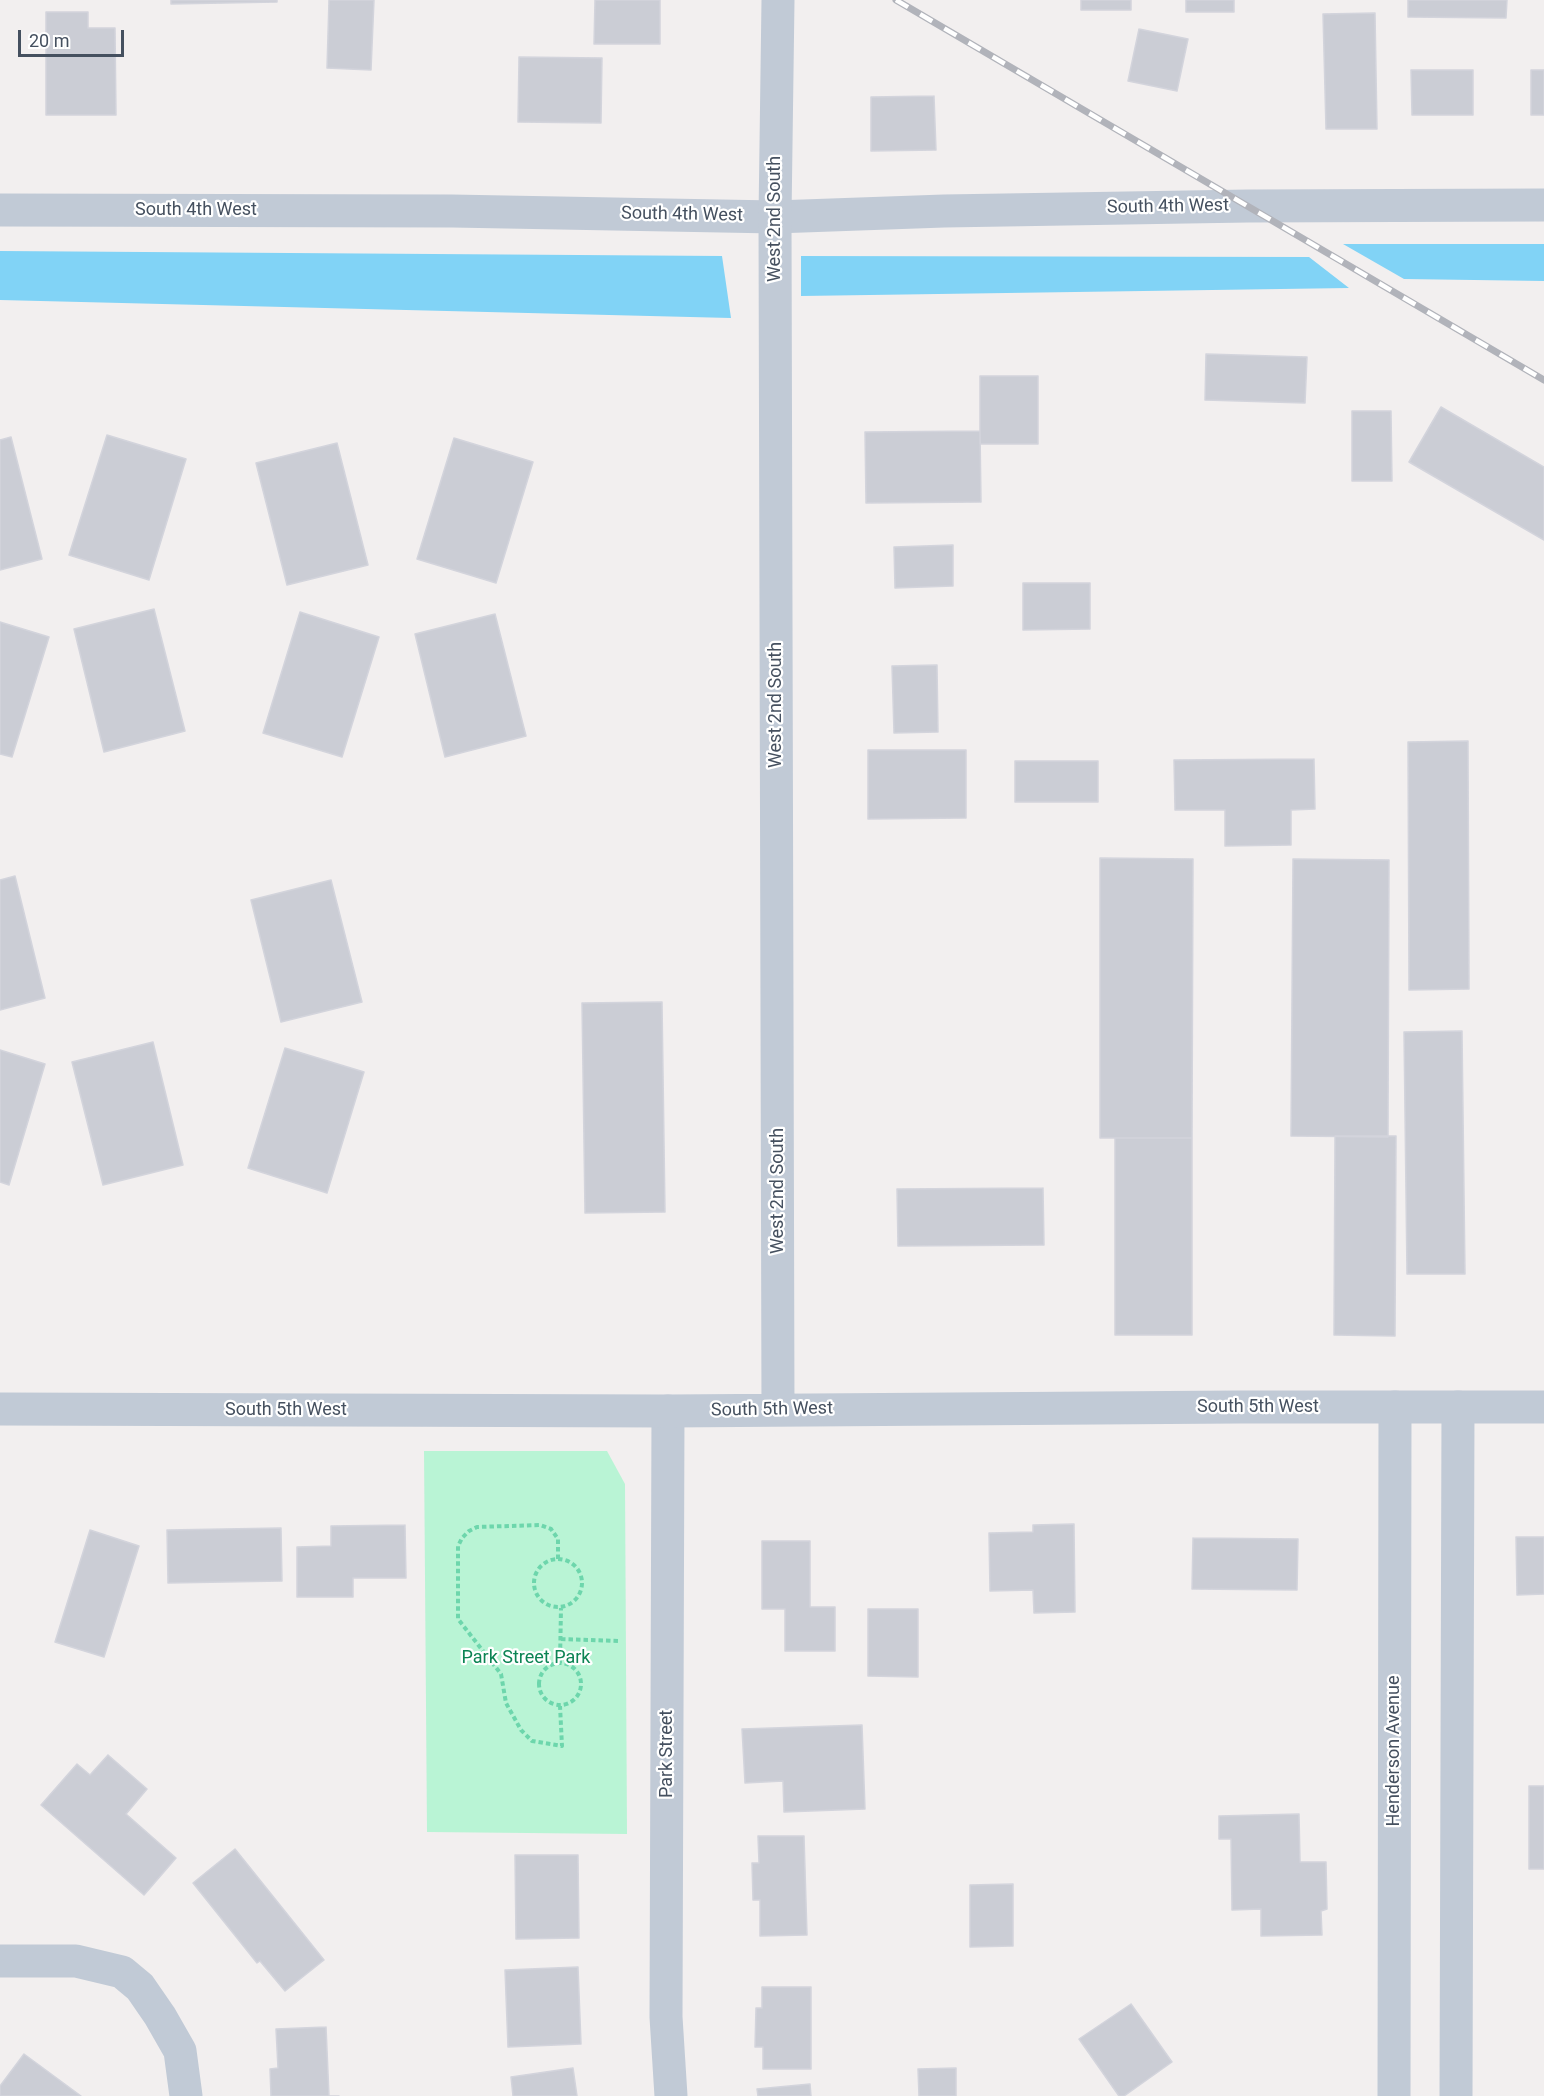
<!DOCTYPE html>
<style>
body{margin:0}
#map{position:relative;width:1544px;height:2096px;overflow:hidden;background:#f2efef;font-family:Roboto,sans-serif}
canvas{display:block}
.scale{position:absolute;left:18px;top:30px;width:106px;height:27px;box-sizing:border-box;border:3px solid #45505f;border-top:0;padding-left:8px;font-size:18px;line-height:21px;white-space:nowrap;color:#45505f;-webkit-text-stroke:4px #fff;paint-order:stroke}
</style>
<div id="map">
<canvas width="1544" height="2096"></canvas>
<div class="scale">20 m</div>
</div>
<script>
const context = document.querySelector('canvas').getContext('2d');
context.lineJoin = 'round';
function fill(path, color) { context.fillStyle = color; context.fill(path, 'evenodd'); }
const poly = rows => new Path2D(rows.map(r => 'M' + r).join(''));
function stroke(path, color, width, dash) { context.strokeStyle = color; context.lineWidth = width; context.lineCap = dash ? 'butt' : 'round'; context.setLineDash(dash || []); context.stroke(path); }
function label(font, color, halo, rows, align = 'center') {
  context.font = font + ' Roboto,sans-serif'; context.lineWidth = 4.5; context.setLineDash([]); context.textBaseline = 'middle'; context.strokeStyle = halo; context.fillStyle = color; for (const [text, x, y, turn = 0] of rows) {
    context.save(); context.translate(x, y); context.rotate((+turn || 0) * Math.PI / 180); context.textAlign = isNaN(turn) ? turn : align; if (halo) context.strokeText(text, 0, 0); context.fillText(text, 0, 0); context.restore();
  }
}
fill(poly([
 [424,1451,607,1451,625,1484,627,1834,427,1832]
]), '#b9f4d5');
fill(poly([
 [1343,244,1544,244,1544,281,1404,279],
 [0,251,722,256,731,318,0,300],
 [801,256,1309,257,1349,288,801,296]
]), '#81d3f6');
const building = poly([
 [171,0,277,0,277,2,171,4,171,0],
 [329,0,374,0,371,70,327,68,329,0],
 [595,0,660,0,660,44,594,44,595,0],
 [1081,0,1131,0,1131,10,1081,10,1081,0],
 [1186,0,1234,0,1234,12,1186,12,1186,0],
 [1408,0,1507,0,1506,18,1408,17,1408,0],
 [46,12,88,12,88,28,115,28,116,115,46,115,46,12],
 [1375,13,1377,129,1326,129,1323,14,1375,13],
 [1139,29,1188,39,1177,91,1128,81,1139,29],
 [519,57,602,58,601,123,518,122,519,57],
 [1411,70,1473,70,1473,115,1412,115,1411,70],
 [1531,70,1544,70,1544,115,1531,115,1531,70],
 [934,96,936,150,871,151,871,97,934,96],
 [1206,354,1307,357,1305,403,1205,400,1206,354],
 [980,376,1038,376,1038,444,980,444,980,376],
 [1441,407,1544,467,1544,540,1409,462,1441,407],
 [1352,411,1391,411,1392,481,1352,481,1352,411],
 [980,431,981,502,866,503,865,432,980,431],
 [107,435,186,459,149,580,69,555,107,435],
 [11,437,42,559,0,570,0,440,11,437],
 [454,438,533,462,496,583,417,559,454,438],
 [337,443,368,565,287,585,256,463,337,443],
 [953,545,953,586,895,588,894,547,953,545],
 [1023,583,1090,583,1090,629,1023,630,1023,583],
 [154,609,185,731,104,752,74,629,154,609],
 [300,612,379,637,342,757,263,733,300,612],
 [495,614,526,736,445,757,415,634,495,614],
 [0,622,49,637,12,757,0,754,0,622],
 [937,665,938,732,894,733,892,666,937,665],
 [1468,741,1469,989,1409,990,1408,742,1468,741],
 [868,750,966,750,966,818,868,819,868,750],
 [1314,759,1315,809,1291,810,1291,845,1225,846,1225,810,1175,810,1174,760,1314,759],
 [1015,761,1098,761,1098,802,1015,802,1015,761],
 [1100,858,1193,859,1192,1138,1100,1138,1100,858],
 [1293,859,1389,860,1388,1137,1291,1136,1293,859],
 [15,876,45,998,0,1010,0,880,15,876],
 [331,880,362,1002,281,1022,251,900,331,880],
 [662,1002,665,1212,585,1213,582,1003,662,1002],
 [1462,1031,1465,1274,1407,1274,1404,1032,1462,1031],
 [153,1042,183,1165,103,1185,72,1062,153,1042],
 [285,1048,364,1072,327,1193,248,1168,285,1048],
 [0,1050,45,1064,9,1185,0,1182,0,1050],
 [1335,1136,1396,1136,1395,1336,1334,1335,1335,1136],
 [1115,1138,1192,1138,1192,1335,1115,1335,1115,1138],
 [1043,1188,1044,1245,898,1246,897,1189,1043,1188],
 [1074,1524,1075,1612,1034,1613,1033,1590,990,1591,989,1533,1033,1532,1033,1525,1074,1524],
 [405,1525,406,1578,353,1578,353,1597,297,1597,297,1547,331,1546,331,1526,405,1525],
 [281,1528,282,1581,168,1583,167,1530,281,1528],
 [90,1530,139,1546,104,1657,55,1642,90,1530],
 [1516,1537,1544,1537,1544,1594,1517,1595,1516,1537],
 [1193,1538,1298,1539,1297,1590,1192,1589,1193,1538],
 [762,1541,810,1541,810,1607,835,1607,835,1651,785,1651,785,1609,762,1609,762,1541],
 [868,1609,918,1609,918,1677,868,1676,868,1609],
 [862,1725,865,1809,784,1812,783,1781,745,1783,742,1729,862,1725],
 [108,1755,147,1789,126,1814,176,1858,144,1895,41,1805,77,1764,90,1775,108,1755],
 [1529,1786,1544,1786,1544,1869,1529,1869,1529,1786],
 [1299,1814,1300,1862,1326,1862,1327,1909,1321,1911,1322,1935,1261,1936,1261,1909,1232,1910,1231,1839,1219,1839,1219,1816,1299,1814],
 [758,1836,804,1836,807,1935,760,1936,760,1900,753,1900,752,1863,759,1863,758,1836],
 [235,1849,324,1960,285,1991,260,1961,257,1963,193,1883,235,1849],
 [515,1855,578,1855,579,1938,516,1939,515,1855],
 [1013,1884,1013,1946,970,1947,970,1885,1013,1884],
 [578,1967,581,2044,508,2047,505,1970,578,1967],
 [762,1987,811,1987,811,2069,763,2069,763,2047,755,2047,756,2008,762,2008,762,1987],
 [1131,2004,1172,2062,1124,2096,1119,2096,1079,2039,1131,2004],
 [326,2027,329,2096,339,2096,271,2096,270,2069,278,2068,276,2029,326,2027],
 [24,2054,81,2096,0,2096,0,2086,24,2054],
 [573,2068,577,2096,513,2096,511,2077,573,2068],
 [956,2068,956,2096,919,2096,918,2069,956,2068],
 [810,2084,811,2096,758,2096,757,2089,810,2084]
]);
fill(building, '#cbcdd5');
stroke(building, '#d3d4dc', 1.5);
stroke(poly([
 '534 1583a24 24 0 1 1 48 0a24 24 0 1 1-48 0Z',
 [558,1559,558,1539,551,1529,540,1525,477,1527,469,1531,462,1538,458,1546,458,1619,501,1674,506,1703,521,1730,532,1741,562,1746,560,1706],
 [561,1639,620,1641],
 '539 1684a21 21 0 1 1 42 0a21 21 0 1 1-42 0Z',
 [560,1663,561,1608]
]), '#6dd6ac', 4, [4.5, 3]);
stroke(poly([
 [0,210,452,211,775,217,944,211,1248,206,1544,205],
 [668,1411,666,2017,671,2096],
 [0,1961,76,1961,122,1972,140,1987,160,2016,180,2051,186,2096],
 [1394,2096,1395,1407],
 [1456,2096,1458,1407]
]), '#c1cad6', 33);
stroke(poly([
 [778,0,775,217,778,1409],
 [0,1409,668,1411,1239,1407,1544,1407]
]), '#c1cad6', 33);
const rail = poly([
 [896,0,1544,380]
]);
stroke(rail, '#b1b3ba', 7);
stroke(rail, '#fff', 4.5, [14]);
label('18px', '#45505f', '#fff', [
 ["South 4th West",1168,207,-1],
 ["South 4th West",196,210],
 ["South 4th West",682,215,1],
 ["West 2nd South",775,219,-90],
 ["West 2nd South",776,705,-90],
 ["West 2nd South",778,1191,-90],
 ["South 5th West",1258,1407],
 ["South 5th West",286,1410],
 ["South 5th West",772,1410,-1],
 ["Henderson Avenue",1394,1751,-90],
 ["Park Street",667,1754,-90]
]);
label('18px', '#0c8454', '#fff', [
 ["Park Street Park",526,1658]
]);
</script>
